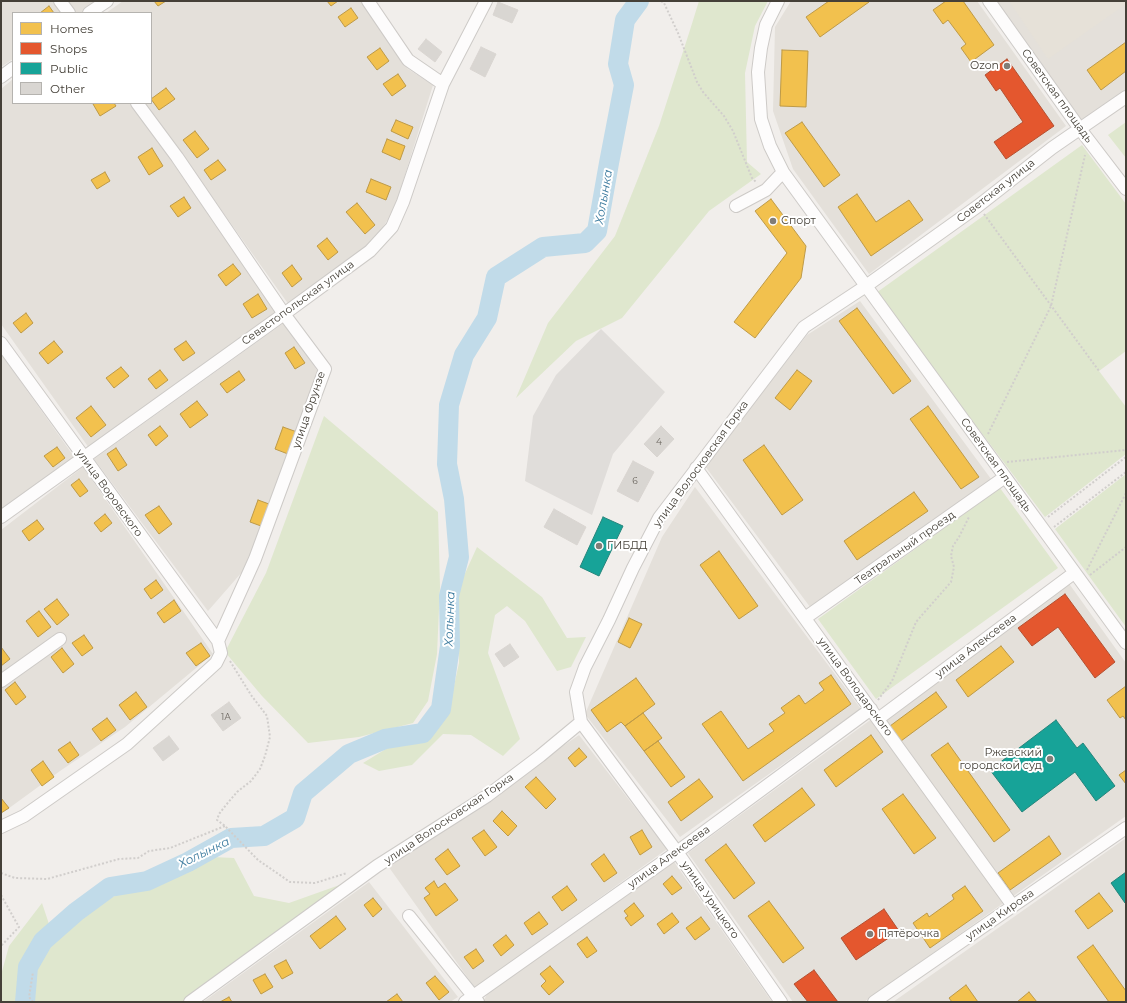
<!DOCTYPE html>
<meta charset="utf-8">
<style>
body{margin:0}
#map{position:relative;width:1127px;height:1003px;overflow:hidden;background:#f1eeeb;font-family:Montserrat,sans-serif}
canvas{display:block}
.frame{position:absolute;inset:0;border:2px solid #454038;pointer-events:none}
.legend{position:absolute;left:12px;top:12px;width:140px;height:92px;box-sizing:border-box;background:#fff;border:1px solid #b5b3af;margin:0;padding:5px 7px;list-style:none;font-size:12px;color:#454038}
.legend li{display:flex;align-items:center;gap:8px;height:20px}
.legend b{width:20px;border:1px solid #b5b3af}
</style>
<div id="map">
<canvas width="1127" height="1003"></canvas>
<div class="frame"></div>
<ul class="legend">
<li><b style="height:11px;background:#f2c14e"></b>Homes</li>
<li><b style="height:11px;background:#e4572e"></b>Shops</li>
<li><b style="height:11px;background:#17a398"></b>Public</li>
<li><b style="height:11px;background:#d9d6d2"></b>Other</li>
</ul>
</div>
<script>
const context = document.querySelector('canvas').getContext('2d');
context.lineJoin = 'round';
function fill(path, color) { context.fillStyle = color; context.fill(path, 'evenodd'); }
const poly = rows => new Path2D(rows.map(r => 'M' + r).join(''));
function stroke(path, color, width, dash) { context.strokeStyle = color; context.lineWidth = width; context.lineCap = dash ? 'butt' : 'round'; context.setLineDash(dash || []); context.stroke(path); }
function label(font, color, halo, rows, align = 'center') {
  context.font = font + ' Montserrat,sans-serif'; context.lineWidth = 4; context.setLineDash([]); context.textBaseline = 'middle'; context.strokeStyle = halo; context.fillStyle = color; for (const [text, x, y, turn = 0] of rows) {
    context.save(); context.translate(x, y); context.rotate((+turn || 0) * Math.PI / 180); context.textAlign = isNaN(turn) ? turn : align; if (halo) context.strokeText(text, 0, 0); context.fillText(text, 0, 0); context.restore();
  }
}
fill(poly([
 [1,1,102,1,84,13,13,13,13,59,1,67],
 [123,1,361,1,408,69,433,85,394,210,373,242,289,305,145,103,151,103,151,13,106,13],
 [791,1,977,1,1066,126,869,274,793,169,773,111,775,27],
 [997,1,1126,1,1126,90,1082,121],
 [13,79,13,103,131,103,278,314,89,448,1,324,1,89],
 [860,301,994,483,813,611,705,466,807,335],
 [285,322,318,372,256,556,208,611,94,459],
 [1,354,75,458,1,510],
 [83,467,213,654,125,727,60,771,1,814,1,530],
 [695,487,861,709,680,837,585,714,662,537],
 [1065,578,1126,663,1126,816,864,1002,793,1002,688,853],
 [579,735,667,849,475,988,388,866],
 [1126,838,1126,1002,893,1002],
 [672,859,772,1002,485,1002,484,1000,489,990],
 [369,882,458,997,450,1002,203,1002]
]), '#e4e0da');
fill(poly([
 [601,329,665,392,613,454,592,515,525,481,533,416,556,375]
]), '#e0ddda');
fill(poly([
 [1009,1,1126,1,1126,4,1048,59]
]), '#e6e1d8');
fill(poly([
 [699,1,768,1,755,26,745,73,747,162,761,174,709,211,622,318,576,341,516,398,548,323,615,236,659,126,690,30],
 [1126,122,1126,158,1108,135],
 [1082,145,1126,204,1126,351,1099,371,1126,407,1126,454,1045,517,876,293],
 [324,416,438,512,440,587,437,654,428,701,413,723,359,737,308,743,262,696,225,652,266,573],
 [1126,474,1126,627,1055,529],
 [1000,488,1058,568,876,699,818,619],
 [477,547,542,597,567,638,586,637,571,667,557,671,525,621,507,606,495,615,488,653,520,739,503,756,471,735,443,734,412,765,379,771,363,763,394,744,431,735,450,704,459,663,458,589],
 [213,857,234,858,254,896,289,903,362,877,188,1002,1,1002,1,975,9,946,42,903,54,939,112,897]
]), '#dfe7ce');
const homes = poly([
 [154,1,166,1,158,6,154,1],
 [327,1,338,1,331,6,327,1],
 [829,1,868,1,869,2,820,37,806,17,829,1],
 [946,1,963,1,994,45,971,62,961,48,966,44,948,20,943,24,933,10,946,1],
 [49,6,54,13,40,13,49,6],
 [351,8,358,18,345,27,338,17,351,8],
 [1126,42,1126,71,1101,90,1087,70,1126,42],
 [380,48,389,61,377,70,367,57,380,48],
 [782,50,808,51,806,107,780,106,782,50],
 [398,74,406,86,392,96,383,84,398,74],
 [166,88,175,99,159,110,151,99,166,88],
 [95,103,114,103,116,106,100,116,93,104,95,103],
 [396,120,413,127,408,139,391,131,396,120],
 [802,122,840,175,824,187,785,133,802,122],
 [195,131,209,149,197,158,183,140,195,131],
 [387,139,405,146,400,160,382,152,387,139],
 [152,148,163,166,149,175,138,157,152,148],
 [218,160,226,170,211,180,204,170,218,160],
 [105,172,110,181,97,189,91,180,105,172],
 [371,179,391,187,386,200,366,192,371,179],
 [857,194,876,222,909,200,923,220,871,256,838,207,857,194],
 [184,197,191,208,178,217,170,206,184,197],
 [771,199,806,246,801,278,755,338,734,322,787,253,755,211,771,199],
 [357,203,375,225,365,234,346,212,357,203],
 [327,238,338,252,328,260,317,246,327,238],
 [233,264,241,274,226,286,218,275,233,264],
 [292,265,302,279,292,287,282,273,292,265],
 [258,294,267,309,252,318,243,304,258,294],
 [857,308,911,381,893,394,839,321,857,308],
 [26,313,33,323,21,333,13,323,26,313],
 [54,341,63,352,48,364,39,353,54,341],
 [186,341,195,353,183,361,174,349,186,341],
 [294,347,305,363,295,369,285,353,294,347],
 [121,367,129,376,114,388,106,378,121,367],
 [160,370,168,380,156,389,148,379,160,370],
 [797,370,812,381,790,410,775,398,797,370],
 [239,371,245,380,227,393,220,384,239,371],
 [197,401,208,415,190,428,180,414,197,401],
 [91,406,106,425,91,437,76,418,91,406],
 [928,406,979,477,961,489,910,419,928,406],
 [160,426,168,436,156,446,148,435,160,426],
 [283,427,297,432,288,454,275,449,283,427],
 [764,445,803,500,782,515,743,460,764,445],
 [57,447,65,458,53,467,44,456,57,447],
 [116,448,127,465,118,471,107,454,116,448],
 [79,479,88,491,80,497,71,485,79,479],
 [914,492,928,511,857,560,844,541,914,492],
 [258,500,269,504,261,526,250,522,258,500],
 [159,506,172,524,159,534,145,515,159,506],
 [105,514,112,523,101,532,94,523,105,514],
 [37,520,44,529,29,541,22,531,37,520],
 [719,551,758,606,739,619,700,565,719,551],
 [156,580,163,590,151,599,144,589,156,580],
 [57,599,69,615,57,625,44,609,57,599],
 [174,600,181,611,164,623,157,613,174,600],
 [39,611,51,627,38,637,26,621,39,611],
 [629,618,642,624,630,648,618,642,629,618],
 [84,635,93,648,82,656,72,643,84,635],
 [201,643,210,656,196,666,186,653,201,643],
 [1001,646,1014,662,968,697,956,680,1001,646],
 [1,647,10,659,1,666,1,647],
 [62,648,74,664,63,673,51,657,62,648],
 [831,675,851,704,743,781,702,724,721,711,748,749,774,731,769,724,785,713,781,708,799,695,805,704,824,690,819,683,831,675],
 [636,678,655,704,625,726,621,722,607,732,591,710,636,678],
 [15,682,26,697,16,705,5,690,15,682],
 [1126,686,1126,720,1123,716,1120,718,1107,700,1126,686],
 [136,692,147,707,130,720,119,705,136,692],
 [936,692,947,707,901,741,890,726,936,692],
 [643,713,662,738,644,751,625,726,643,713],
 [107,718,116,730,101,741,92,729,107,718],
 [871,735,883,752,836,787,824,770,871,735],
 [658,741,685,777,671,787,644,751,658,741],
 [70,742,79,755,68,763,58,750,70,742],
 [948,743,1010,830,994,842,931,755,948,743],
 [579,748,587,757,575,767,568,758,579,748],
 [43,761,54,777,42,786,31,770,43,761],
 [1126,770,1126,784,1119,775,1126,770],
 [536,777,556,799,546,809,525,787,536,777],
 [699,779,713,797,681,821,668,802,699,779],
 [802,788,815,805,765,842,753,825,802,788],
 [903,794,936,838,914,854,882,809,903,794],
 [1,798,9,808,1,813,1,798],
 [502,811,517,826,508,836,493,821,502,811],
 [484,830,497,847,485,856,472,838,484,830],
 [642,830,652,847,640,855,630,837,642,830],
 [1049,836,1061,854,1010,890,998,873,1049,836],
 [726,844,755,883,734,899,705,860,726,844],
 [448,849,460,866,447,875,435,859,448,849],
 [604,854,617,873,604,882,591,864,604,854],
 [672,876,682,888,672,895,663,884,672,876],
 [434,881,438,888,445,883,458,900,436,916,424,898,430,894,425,888,434,881],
 [567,886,577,900,562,911,552,897,567,886],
 [965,886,983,911,930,948,913,923,927,913,929,917,954,899,952,895,965,886],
 [1099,893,1113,911,1088,929,1075,911,1099,893],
 [373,898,382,909,373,917,364,905,373,898],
 [769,901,804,948,783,963,748,916,769,901],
 [634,903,644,916,631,926,625,918,628,916,624,911,634,903],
 [539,912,548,924,532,935,524,923,539,912],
 [672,913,679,922,664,934,657,924,672,913],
 [336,916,346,929,320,949,310,936,336,916],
 [701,917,710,929,695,940,686,928,701,917],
 [506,935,514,945,501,956,493,945,506,935],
 [587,937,597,951,587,958,577,944,587,937],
 [1093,945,1126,991,1126,1002,1109,1002,1077,957,1093,945],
 [476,949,484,961,473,969,464,957,476,949],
 [286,960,293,973,282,979,274,966,286,960],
 [550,966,564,982,549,995,541,986,546,981,540,974,550,966],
 [265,974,273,987,261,994,253,980,265,974],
 [435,976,449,992,439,1000,426,983,435,976],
 [966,985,978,1002,952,1002,949,998,966,985],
 [1029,992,1037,1002,1017,1002,1029,992],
 [397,994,403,1002,386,1002,397,994],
 [229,997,232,1002,220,1002,229,997]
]);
fill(homes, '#f2c14e');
stroke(homes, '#be9a47', 1);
const shops = poly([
 [1007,59,1054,126,1006,159,994,142,1023,122,1000,88,996,91,985,75,1007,59],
 [1065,594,1115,662,1095,678,1058,627,1032,646,1018,628,1065,594],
 [884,909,899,931,856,960,841,938,884,909],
 [814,970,838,1002,808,1002,794,984,814,970]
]);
fill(shops, '#e4572e');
stroke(shops, '#b45031', 1);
const public = poly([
 [603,517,623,526,599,576,580,567,603,517],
 [1056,720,1077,748,1083,743,1115,786,1096,801,1075,772,1022,812,990,770,1056,720],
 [1126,872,1126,902,1125,903,1111,883,1126,872]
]);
fill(public, '#17a398');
stroke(public, '#25857b', 1);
stroke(poly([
 [25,1002,28,967,43,941,76,912,110,887,147,881,188,862,231,838,264,836,295,818,303,793,349,754,385,739,423,733,441,709,450,646,449,596,459,557,454,499,447,464,449,405,464,355,487,318,496,277,543,247,585,243,597,231,609,163,624,85,618,64,625,20,639,1]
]), '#c1dbe9', 20);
const building = poly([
 [498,2,518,10,512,23,493,15,498,2],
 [426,39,442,52,435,62,418,49,426,39],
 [481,47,496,54,485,77,470,69,481,47],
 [661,426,674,439,657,457,644,444,661,426],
 [633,461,654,472,638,502,617,491,633,461],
 [554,509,586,527,577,545,544,527,554,509],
 [510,644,519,657,504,667,495,654,510,644],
 [229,702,241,718,223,731,211,715,229,702],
 [169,736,179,749,163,761,153,748,169,736]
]);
fill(building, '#d9d6d2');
stroke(building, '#d9d5d1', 1);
const minor = poly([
 [60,1,69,13],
 [368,1,408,60,443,84],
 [778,1,766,25,761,48,758,72,761,119,770,146,783,172,1126,643],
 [989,1,1080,129,1126,189],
 [89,13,107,1],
 [1,77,13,68],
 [137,103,177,157,284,314,325,369,255,559,218,641],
 [736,206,766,190,783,172],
 [1,343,218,641,221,653,216,663,127,744,24,816,1,827],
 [696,468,1013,906],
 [1,517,284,314,370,251,392,227,403,202,443,84,486,1],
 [805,618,1005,477],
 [1,681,60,639],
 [878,719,1074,573],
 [409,916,478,1002],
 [190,1002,377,866,487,796,540,756,581,722],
 [465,1002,677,852,871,709],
 [781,1002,677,852,581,722,576,692,585,667,609,620,633,568,659,518,804,327,866,286,978,206,1052,148,1126,97],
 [874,1002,1126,828]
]);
stroke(minor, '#cdcac7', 14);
stroke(poly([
 [661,1,664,3,678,33,697,82,703,92,724,116,733,131,752,178,757,183],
 [984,214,1099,371],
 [988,434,1051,306,1085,155],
 [1007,462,1126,450],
 [1048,517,1126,457],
 [1054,527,1126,472],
 [1087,570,1126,493],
 [1090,575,1126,547],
 [230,661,251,695,267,716,270,737,265,756,260,769,251,781,237,792,226,805,219,814,217,820,225,826,258,860,290,882,315,883,347,873],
 [878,700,892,681,916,622,951,582,954,567,951,556,953,546,959,537,969,517],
 [1,873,15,878,47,879,119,859,138,858,149,851,170,848,225,826],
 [1,895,19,927,1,946],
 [33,1002,29,997,33,972]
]), '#d1cecc', 2, [2, 2]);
stroke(minor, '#fdfcfc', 12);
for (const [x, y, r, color] of [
 [1007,66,4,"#817d77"],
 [773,221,4,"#817d77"],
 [599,546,4,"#817d77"],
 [1050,759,4,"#817d77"],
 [870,934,4,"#817d77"]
]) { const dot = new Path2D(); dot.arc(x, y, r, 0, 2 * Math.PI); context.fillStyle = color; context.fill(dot); stroke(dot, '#fff', 1.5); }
label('9px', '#6c6760', null, [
 ["4",659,442],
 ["6",635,481],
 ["1А",226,717]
]);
label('11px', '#454038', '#fff', [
 ["Ozon",999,66,"right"],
 ["Спорт",781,221],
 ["ГИБДД",607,546],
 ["Ржевский",1042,753,"right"],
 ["городской суд",1042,766,"right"],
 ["Пятёрочка",878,934]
], 'left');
label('11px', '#454038', '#fff', [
 ["Советская площадь",1057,96,54],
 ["Советская улица",996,191,-38],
 ["Севастопольская улица",298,303,-36],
 ["улица Фрунзе",309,410,-71],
 ["улица Волосковская Горка",701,464,-54],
 ["Советская площадь",996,465,54],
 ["улица Воровского",109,493,54],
 ["Театральный проезд",905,548,-35],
 ["улица Алексеева",976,646,-37],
 ["улица Володарского",855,687,54],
 ["улица Волосковская Горка",449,819,-34],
 ["улица Алексеева",669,857,-36],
 ["улица Урицкого",710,900,55],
 ["улица Кирова",1000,915,-35]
]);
label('italic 12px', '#3b7a9e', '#fff', [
 ["Холынка",604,197,-80],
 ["Холынка",450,619,-88],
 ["Холынка",204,853,-26]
]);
</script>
